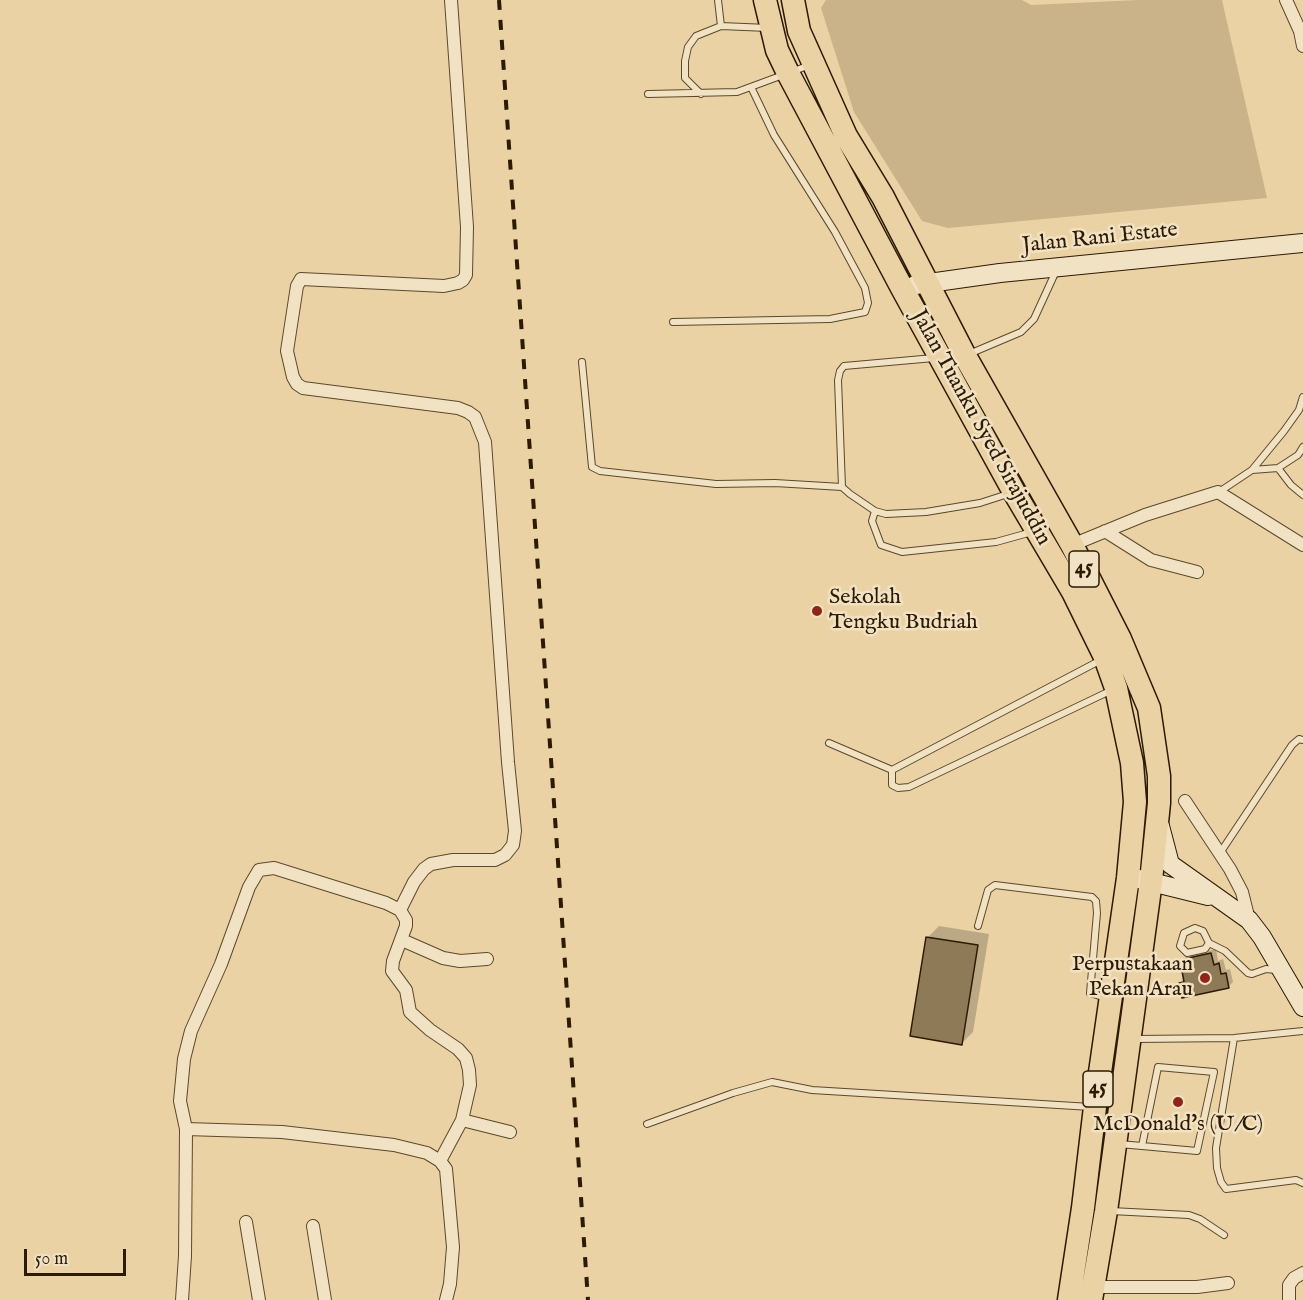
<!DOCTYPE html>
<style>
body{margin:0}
#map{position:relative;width:1303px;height:1300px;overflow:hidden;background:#ead2a5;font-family:"IM FELL English",serif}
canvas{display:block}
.scale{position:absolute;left:24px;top:1249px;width:102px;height:27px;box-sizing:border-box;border:3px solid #2d1a02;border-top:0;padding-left:8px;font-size:18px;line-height:21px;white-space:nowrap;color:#2d1a02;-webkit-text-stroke:4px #f1e2c4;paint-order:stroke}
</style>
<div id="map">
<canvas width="1303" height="1300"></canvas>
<div class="scale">50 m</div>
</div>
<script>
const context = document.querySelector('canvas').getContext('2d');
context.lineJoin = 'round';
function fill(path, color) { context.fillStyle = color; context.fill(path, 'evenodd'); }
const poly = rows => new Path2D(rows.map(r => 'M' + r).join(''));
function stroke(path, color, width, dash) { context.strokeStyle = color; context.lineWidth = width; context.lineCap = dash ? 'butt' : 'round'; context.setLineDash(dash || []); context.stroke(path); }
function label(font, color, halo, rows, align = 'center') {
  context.font = font + ' "IM FELL English",serif'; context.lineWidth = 5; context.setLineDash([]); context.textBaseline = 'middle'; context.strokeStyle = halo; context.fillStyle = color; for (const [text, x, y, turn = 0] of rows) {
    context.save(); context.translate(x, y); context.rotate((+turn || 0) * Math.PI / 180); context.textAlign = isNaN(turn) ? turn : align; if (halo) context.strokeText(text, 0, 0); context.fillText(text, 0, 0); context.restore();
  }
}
fill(poly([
 [826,0,1022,0,1031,5,1138,0,1222,0,1267,198,948,228,922,221,854,112,821,8]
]), '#cab389');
fill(poly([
 [939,926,989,934,973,1032,962,1043,928,937],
 [1216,949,1218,961,1223,959,1226,970,1230,969,1233,982,1228,987,1180,983,1185,978,1184,972,1188,968,1186,960,1191,955]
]), '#0003');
const building = poly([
 [926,937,978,945,962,1045,910,1036,926,937],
 [1211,953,1214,965,1219,963,1221,974,1226,973,1229,988,1182,998,1179,983,1184,982,1182,971,1187,970,1184,959,1211,953]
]);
fill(building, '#8f7a57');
stroke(building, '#2d1a02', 1.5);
const lane = poly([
 [718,0,721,26,768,28],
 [648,94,737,92,810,65],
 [701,94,685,78,685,61,688,47,696,36,721,26],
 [673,322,830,319,865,312,868,303,865,288,835,232,774,135,751,87],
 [969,354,1021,332,1034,319,1056,271],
 [582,362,592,467,600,471,716,484,775,483,842,487,850,494,875,511,886,514,926,512,980,503,1011,493],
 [1278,468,1291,485,1303,495],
 [1252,470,1284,431,1299,410,1303,397],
 [842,487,838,380,840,371,844,366,934,358],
 [1219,492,1252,470,1278,468,1298,455,1303,447],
 [875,511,872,521,881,545,902,552,996,542,1032,532],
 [829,743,892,770],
 [892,770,892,785,898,788,909,787,1112,690],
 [892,770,1101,660],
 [1220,853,1292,745,1299,739,1303,740],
 [978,926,988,890,995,885,1092,897,1096,901,1097,913,1090,993,1106,998],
 [1209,943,1205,949,1187,953,1180,946,1184,933,1195,928,1203,931,1209,943,1225,951,1248,973,1252,974,1266,969,1276,970],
 [1234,1038,1216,1148,1217,1168,1221,1182,1226,1189,1296,1180,1303,1183],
 [1135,1039,1234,1038,1303,1031],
 [647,1124,733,1093,772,1082,812,1090,1091,1107],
 [1119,1144,1142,1146,1158,1067,1214,1072,1197,1151,1142,1146],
 [1111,1211,1189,1215,1200,1219,1224,1235]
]);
const street = poly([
 [1286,0,1300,31,1303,46],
 [1105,531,1151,560,1197,572],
 [1072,545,1145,515,1218,492,1303,545],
 [1185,801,1230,869,1242,892,1249,920],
 [400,910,414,882,424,869,431,864,453,860,495,860,505,855,513,845,515,831,508,762,485,442,475,417,468,412,458,408,303,388,297,384,293,377,287,351,297,286,301,279,444,286,458,283,463,280,466,275,467,227,451,0],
 [402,940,443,958,460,961,487,959],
 [462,1120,510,1132],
 [186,1129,282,1132,394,1145,427,1153,440,1161,446,1169,453,1247,450,1284,446,1300],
 [246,1222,259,1300],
 [313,1226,325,1300],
 [1093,1287,1197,1287,1228,1283],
 [182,1300,185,1256,186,1129,180,1101,184,1059,191,1031,221,964,249,887,259,870,274,868,386,903,400,910,406,920,406,926,393,961,392,971,406,990,410,1012,430,1030,458,1049,466,1058,469,1070,470,1085,462,1120,440,1161],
 [1289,1300,1289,1285,1294,1278,1303,1273]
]);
const secondary = poly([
 [915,285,1000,273,1303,243],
 [1160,826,1170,864,1249,920,1262,937,1303,1007],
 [1139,879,1208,896]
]);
const highway = poly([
 [765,0,777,50,788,73,902,288,1014,492,1073,592,1105,657,1116,688,1132,763,1135,802,1128,878,1095,1107,1083,1208,1069,1300],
 [793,0,799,31,846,136,883,197,965,356,1072,545,1120,639,1149,708,1159,776,1159,803,1151,881,1106,1211,1091,1300]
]);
stroke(lane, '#5c482b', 8);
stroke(street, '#5c482b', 14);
stroke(secondary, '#2d1a02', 20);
stroke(highway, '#2d1a02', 25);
stroke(lane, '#f1e2c4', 6);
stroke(street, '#f1e2c4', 12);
stroke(secondary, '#f1e2c4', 18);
stroke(highway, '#ead2a5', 22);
stroke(poly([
 [499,0,588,1300]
]), '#2d1a02', 4, [10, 10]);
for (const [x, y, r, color] of [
 [817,611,6,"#8f2418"],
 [1205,978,6,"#8f2418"],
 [1178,1102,6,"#8f2418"]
]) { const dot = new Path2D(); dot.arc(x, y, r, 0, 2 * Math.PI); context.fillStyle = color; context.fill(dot); stroke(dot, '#f1e2c4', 2); }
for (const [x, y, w] of [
 [1084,569,30],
 [1098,1089,30]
]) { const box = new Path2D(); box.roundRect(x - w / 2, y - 18, w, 36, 4.5); context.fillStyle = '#f1e2c4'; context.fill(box); stroke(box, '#2d1a02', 1.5); }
label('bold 21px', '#2d1a02', null, [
 ["45",1084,569],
 ["45",1098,1089]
]);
label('22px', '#2d1a02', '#f1e2c4', [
 ["Jalan Rani Estate",1100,239,-6],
 ["Jalan Tuanku Syed Sirajuddin",980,428,61]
]);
label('22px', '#2d1a02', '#f1e2c4', [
 ["Sekolah",829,598],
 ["Tengku Budriah",829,623],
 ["Perpustakaan",1193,965,"right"],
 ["Pekan Arau",1193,990,"right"],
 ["McDonald's (U/C)",1178,1125,"center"]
], 'left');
</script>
